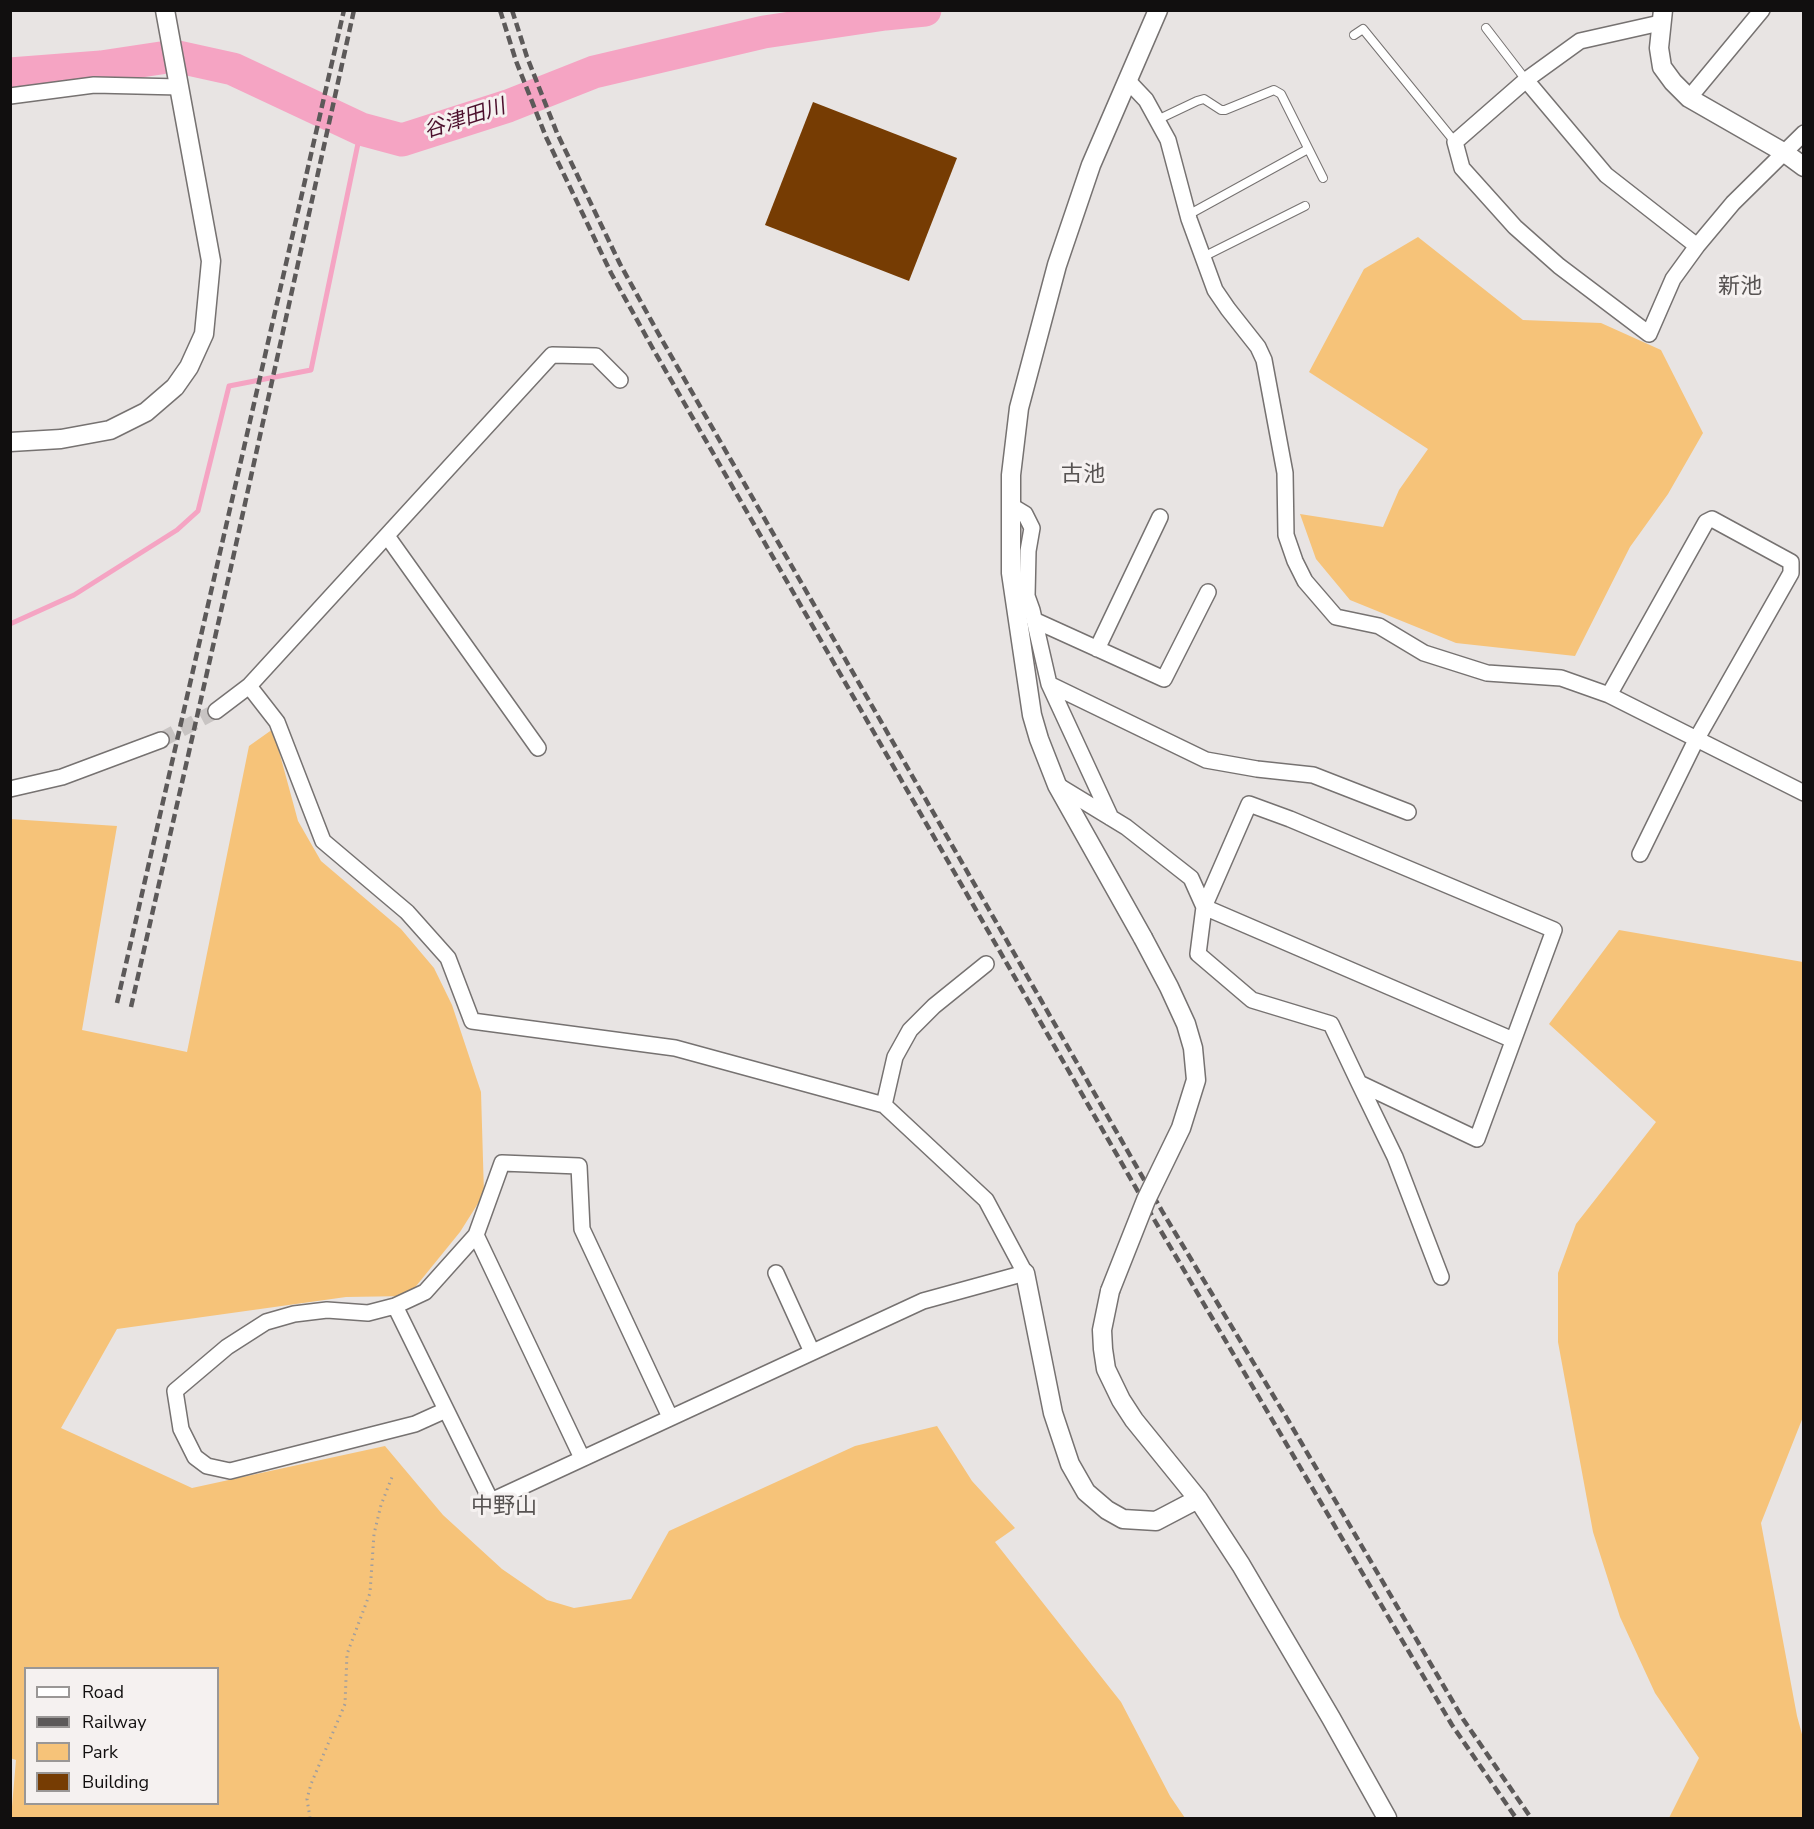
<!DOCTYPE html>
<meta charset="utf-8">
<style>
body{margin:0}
#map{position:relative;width:1814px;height:1829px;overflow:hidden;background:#e8e4e3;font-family:"Nunito Sans",sans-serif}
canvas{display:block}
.frame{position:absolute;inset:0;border:12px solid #110f0f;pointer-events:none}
.legend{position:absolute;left:24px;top:1667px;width:195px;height:138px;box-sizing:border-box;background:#f5f1f0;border:2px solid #9a9796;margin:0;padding:8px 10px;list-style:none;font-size:18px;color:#110f0f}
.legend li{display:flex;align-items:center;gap:12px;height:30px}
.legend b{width:30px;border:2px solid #9a9796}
</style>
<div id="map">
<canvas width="1814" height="1829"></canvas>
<div class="frame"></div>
<ul class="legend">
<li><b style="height:8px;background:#fff"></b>Road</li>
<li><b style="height:8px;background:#5c5959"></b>Railway</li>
<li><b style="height:16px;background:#f6c379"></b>Park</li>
<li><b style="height:16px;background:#763c03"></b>Building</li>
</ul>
</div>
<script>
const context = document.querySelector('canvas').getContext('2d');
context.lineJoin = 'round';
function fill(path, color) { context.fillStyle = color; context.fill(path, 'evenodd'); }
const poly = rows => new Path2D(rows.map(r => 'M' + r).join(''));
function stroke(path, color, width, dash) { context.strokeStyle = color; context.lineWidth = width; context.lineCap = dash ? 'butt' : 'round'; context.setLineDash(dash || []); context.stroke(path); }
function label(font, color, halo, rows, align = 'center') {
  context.font = font + ' "Nunito Sans","Noto Sans JP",sans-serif'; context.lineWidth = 6; context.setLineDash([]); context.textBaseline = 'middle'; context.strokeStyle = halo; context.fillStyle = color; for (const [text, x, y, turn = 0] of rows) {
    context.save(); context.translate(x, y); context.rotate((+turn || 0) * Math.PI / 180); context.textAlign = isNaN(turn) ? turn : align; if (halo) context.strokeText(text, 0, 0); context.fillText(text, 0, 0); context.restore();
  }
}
fill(poly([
 [1418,237,1523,320,1601,323,1661,350,1703,433,1668,494,1630,547,1575,656,1456,643,1350,600,1316,559,1300,514,1383,527,1399,490,1428,449,1309,372,1364,269],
 [273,729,298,821,321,861,401,929,434,968,452,1005,481,1092,484,1194,460,1232,408,1296,346,1297,117,1329,61,1428,192,1488,385,1446,443,1515,502,1569,547,1600,574,1608,631,1599,669,1531,855,1446,937,1426,972,1481,1015,1528,995,1542,1121,1702,1170,1796,1185,1818,11,1818,16,1760,10,1758,10,819,117,826,82,1030,187,1052,249,746],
 [26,1668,218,1668,218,1804,26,1804],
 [1619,930,1803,962,1803,1417,1761,1523,1797,1716,1803,1738,1803,1818,1669,1818,1699,1758,1655,1693,1620,1617,1593,1532,1558,1342,1558,1273,1576,1224,1656,1122,1549,1024]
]), '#f6c379');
stroke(poly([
 [10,624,74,595,177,530,198,511,229,386,311,370,361,129]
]), '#f5a4c3', 5);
stroke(poly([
 [10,74,101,67,174,56,233,69,361,129,402,140,508,106,594,72,764,32,885,14,925,10]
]), '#f5a4c3', 33);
fill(poly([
 [813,102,957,158,909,281,765,225]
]), '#763c03');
stroke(poly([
 [161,740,216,711]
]), '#c8c4c3', 15, [15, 8]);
const service = poly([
 [1486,28,1526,80],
 [1354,35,1363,29,1455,142],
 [1157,120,1197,101,1204,99,1221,110,1225,110,1274,90,1281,94,1323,178],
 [1188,215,1308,149],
 [1203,257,1305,206]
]);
const minor = poly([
 [1660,23,1580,41,1526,80,1455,142,1462,168,1515,227,1559,266,1649,334,1673,279,1697,246,1733,203,1804,133],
 [1526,80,1606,175,1697,246],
 [1128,81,1146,100,1168,140,1189,219,1215,290,1228,309,1258,347,1264,360,1285,473,1286,535,1295,561,1305,581,1336,617,1379,626,1424,653,1487,673,1561,678,1609,695,1804,793],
 [10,96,94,85,180,87],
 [1689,98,1762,10],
 [1010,505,1025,514,1032,528,1028,551,1027,596,1032,610,1049,684,1111,818],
 [387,536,538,748],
 [1034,620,1164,679,1208,592],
 [1097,649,1160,517],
 [1049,684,1206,760,1257,769,1313,775,1408,812],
 [1609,695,1706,522,1712,519,1791,562,1791,573,1696,740,1640,854],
 [216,711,249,686],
 [1057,785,1126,827,1191,878,1204,907,1513,1040],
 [10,789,62,777,161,740],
 [1359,1083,1477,1139,1554,930,1290,819,1249,804,1204,907,1198,954,1252,1000,1331,1024,1359,1083,1395,1157,1441,1277],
 [884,1105,895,1057,910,1030,934,1006,986,964],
 [476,1235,582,1458],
 [776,1273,812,1352],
 [395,1306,491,1501,923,1301,1025,1273,986,1200,884,1105,675,1048,472,1021,448,958,407,912,323,841,277,722,249,686,552,355,596,356,620,380],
 [446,1410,415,1424,230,1471,207,1466,195,1457,181,1429,175,1391,227,1347,266,1322,294,1314,327,1310,368,1313,395,1306,425,1292,476,1235,502,1163,579,1166,582,1229,670,1417]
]);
const tertiary = poly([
 [1663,10,1659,48,1662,67,1673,82,1689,98,1785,153,1804,167],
 [10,442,61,439,110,430,146,412,175,387,189,367,204,334,211,261,165,10],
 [1143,938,1057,785,1039,739,1032,715,1011,573,1011,475,1019,408,1057,265,1091,165,1158,10],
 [1025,1273,1053,1413,1070,1464,1086,1492,1107,1510,1123,1519,1156,1521,1198,1499],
 [1110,1291,1102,1330,1103,1349,1106,1369,1121,1400,1134,1420,1198,1499,1241,1565,1331,1718,1387,1818]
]);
stroke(service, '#767271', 10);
stroke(minor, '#767271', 18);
stroke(tertiary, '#767271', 21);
stroke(poly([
 [310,1818,307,1799,311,1784,345,1704,347,1654,370,1593,374,1534,381,1505,392,1477]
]), '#a19e9d', 3, [1.5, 4.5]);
stroke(service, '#fff', 8);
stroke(minor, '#fff', 15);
stroke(tertiary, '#fff', 18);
stroke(poly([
 [500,10,516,61,546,137,611,273,652,347,1155,1221,1452,1725,1516,1818],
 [512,10,527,57,557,133,620,264,662,340,1162,1211,1288,1420,1463,1719,1531,1818],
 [117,1003,344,10],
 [131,1007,231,567,354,10]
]), '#5c5959', 4.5, [9, 4.5]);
const tertiaryBridge = poly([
 [1110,1291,1146,1200,1181,1128,1196,1080,1193,1048,1186,1024,1169,987,1143,938]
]);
stroke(tertiaryBridge, '#767271', 21, []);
stroke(tertiaryBridge, '#fff', 18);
label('italic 21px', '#4c102d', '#f5f1f0', [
 ["谷津田川",465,120,-18]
]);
label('22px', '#575352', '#f5f1f0', [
 ["新池",1740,288],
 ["古池",1083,476],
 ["中野山",504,1508]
]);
</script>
